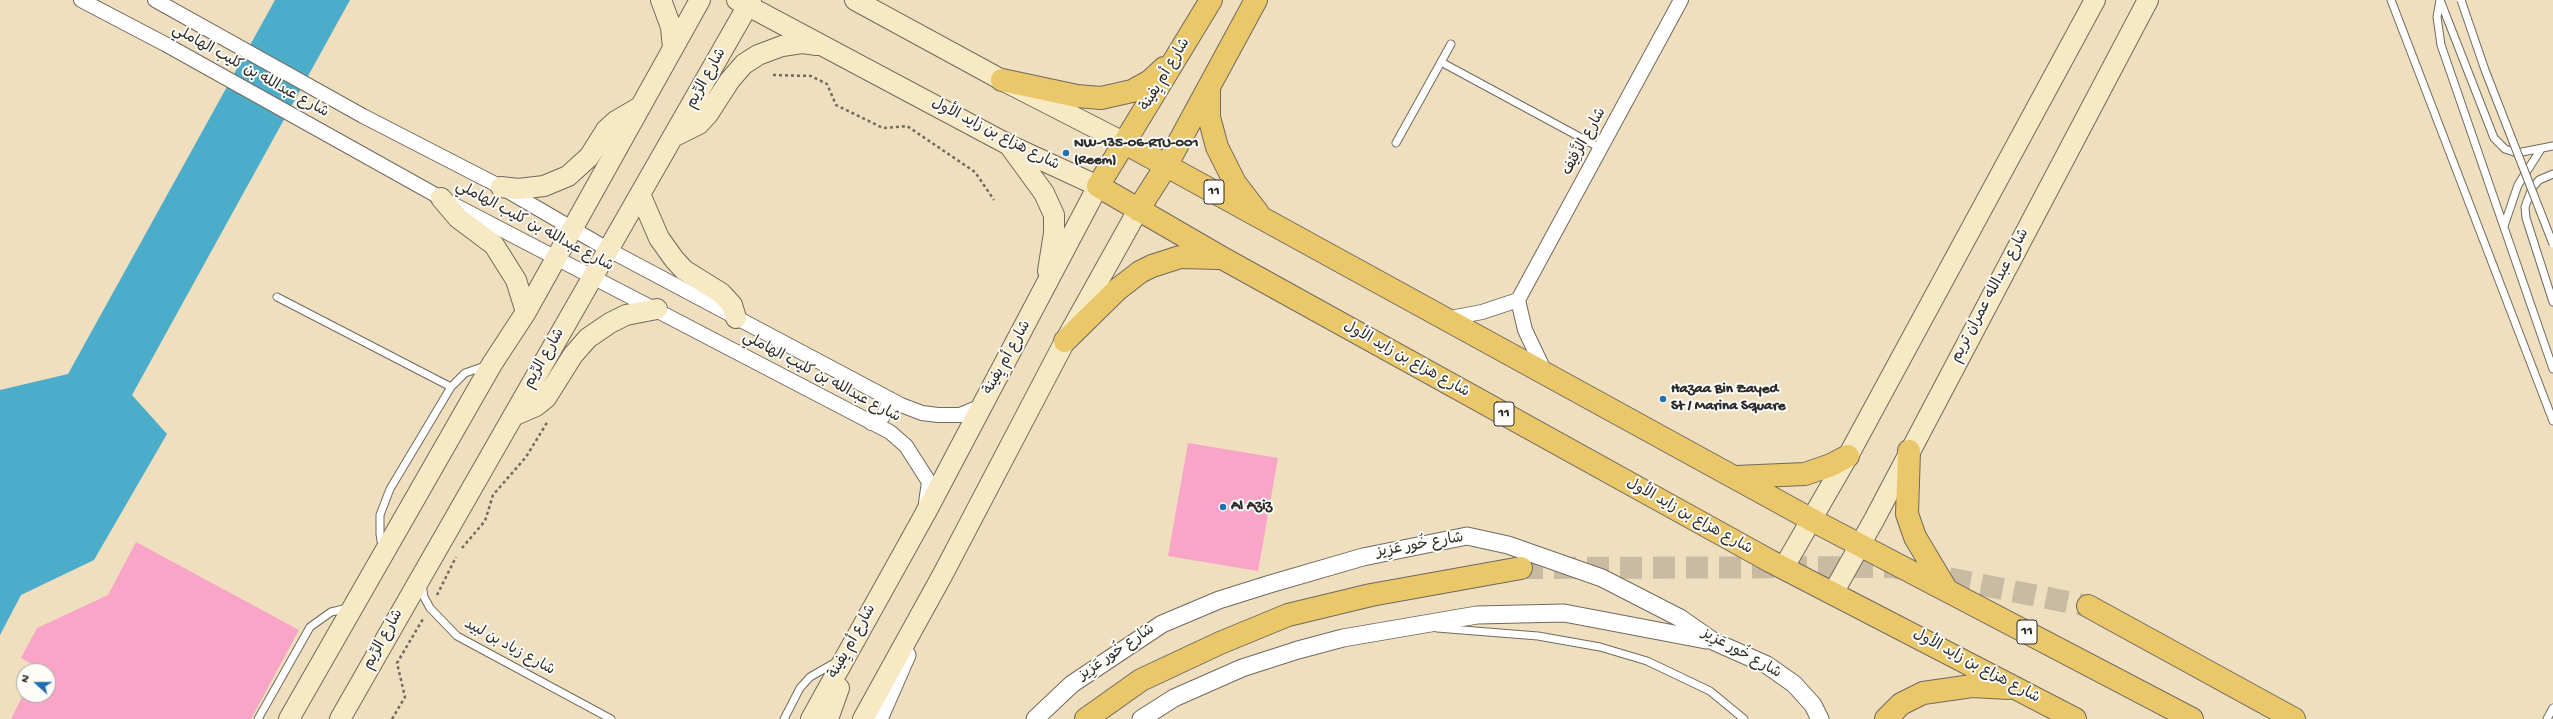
<!DOCTYPE html>
<meta charset="utf-8">
<style>
body{margin:0}
#map{position:relative;width:2553px;height:719px;overflow:hidden;background:#efdfbf;font-family:"Gochi Hand",sans-serif}
canvas{display:block}
.north{position:absolute;left:16px;top:663px;width:40px;height:40px;box-sizing:border-box;background:#fdfcf7;border:1px solid #a9a8a5;border-radius:50%;rotate:291deg;font-size:11px;font-weight:700;line-height:16px;text-align:center;color:#2b2b2b}
.north::after{content:'';display:block;margin:auto;width:14px;height:18px;background:#1f6fb2;clip-path:polygon(50% 0,100% 100%,50% 72%,0 100%)}
</style>
<div id="map">
<canvas width="2553" height="719"></canvas>
<div class="north">N</div>
</div>
<script>
const context = document.querySelector('canvas').getContext('2d');
context.lineJoin = 'round';
function fill(path, color) { context.fillStyle = color; context.fill(path, 'evenodd'); }
const poly = rows => new Path2D(rows.map(r => 'M' + r).join(''));
function stroke(path, color, width, dash) { context.strokeStyle = color; context.lineWidth = width; context.lineCap = dash ? 'butt' : 'round'; context.setLineDash(dash || []); context.stroke(path); }
function label(font, color, halo, rows, align = 'center') {
  context.font = font + ' "Gochi Hand","Playpen Sans Arabic",sans-serif'; context.lineWidth = 4; context.setLineDash([]); context.textBaseline = 'middle'; context.strokeStyle = halo; context.fillStyle = color; for (const [text, x, y, turn = 0] of rows) {
    context.save(); context.translate(x, y); context.rotate((+turn || 0) * Math.PI / 180); context.textAlign = isNaN(turn) ? turn : align; if (halo) context.strokeText(text, 0, 0); context.fillText(text, 0, 0); context.restore();
  }
}
fill(poly([
 [275,0,350,0,132,395,167,434,94,560,21,595,0,635,0,390,68,374]
]), '#4cadcb');
fill(poly([
 [1188,443,1278,458,1258,571,1168,556],
 [136,542,299,630,251,719,11,719,24,693,24,695,48,695,48,671,35,671,37,667,21,658,37,628,108,595]
]), '#f8a5c8');
stroke(poly([
 [1521,568,1892,567,2088,606]
]), '#c8bba1', 22, [22, 11]);
const service = poly([
 [2391,0,2553,421],
 [2440,0,2437,17,2441,45,2553,369],
 [2440,0,2494,138,2505,149,2517,153,2553,146],
 [1441,62,1600,148],
 [1396,143,1451,44],
 [2553,174,2539,180,2532,188,2525,207,2526,218,2553,302],
 [2504,226,2518,185,2541,149],
 [277,297,451,387],
 [382,547,380,534,380,515,390,489,451,387,465,373,488,365],
 [422,584,424,597,430,608,457,636,611,719],
 [1437,628,1538,636,1600,647,1647,661,1710,691,1744,719],
 [258,719,310,627,331,612,348,608],
 [784,719,800,688,810,677,838,661],
 [2547,719,2553,708]
]);
const minor = poly([
 [81,0,165,44,441,198,890,432,906,446,929,482,926,503],
 [155,0,363,116,501,187,609,250,901,405,922,413,938,415,960,415,982,406],
 [1445,319,1482,312,1518,300],
 [1545,372,1525,330,1518,300,1681,0],
 [871,423,879,421,884,415,890,399]
]);
const tertiary = poly([
 [879,719,907,655],
 [1035,719,1072,684,1162,624,1219,600,1270,584,1363,557,1467,536,1508,545,1602,578,1680,618,1713,641,1767,665,1794,684,1813,705,1820,719],
 [1141,719,1174,698,1242,668,1298,650,1343,638,1477,615,1564,613,1706,640]
]);
const secondary = poly([
 [661,0,671,27,673,48],
 [737,0,1009,145,1098,186,925,514,811,719],
 [855,0,1002,80,1125,143],
 [675,136,699,124,708,114,730,80,744,64,758,55,782,46,802,43,817,45],
 [1009,145,1044,193,1054,215,1054,233,1048,271],
 [501,187,518,189,544,186,568,176,589,157,606,130,616,121,640,107],
 [640,194,659,238,674,259,684,270,721,293,732,305,736,318],
 [441,198,458,218,494,245,516,280,526,312],
 [513,416,536,406,546,398,573,355,588,338,610,323,626,315,657,309],
 [1784,567,1848,456,2095,0],
 [1833,593,1874,520,2148,0],
 [289,719,492,364,526,312,700,0],
 [340,719,751,0],
 [828,719,839,688],
 [863,719,943,574,1065,341,1138,210]
]);
const primary = poly([
 [1211,0,1098,186,1224,259,1770,561,2075,719],
 [1002,80,1077,96,1101,98,1132,91,1150,81,1164,68],
 [1209,88,1209,117,1217,147,1235,183,1258,213],
 [1125,143,1812,520,2192,719],
 [1138,210,1166,166,1256,0],
 [1065,341,1118,289,1140,272,1152,266,1180,257,1218,258],
 [1909,451,1907,514,1915,537,1946,589],
 [1736,477,1805,474,1831,465,1848,456],
 [2088,606,2294,719],
 [1086,719,1141,680,1220,643,1288,615,1371,595,1521,568],
 [1886,719,1901,704,1923,693,1972,686,2009,688]
]);
stroke(service, '#706a5f', 9);
stroke(minor, '#706a5f', 16);
stroke(tertiary, '#706a5f', 19);
stroke(secondary, '#706a5f', 22);
stroke(primary, '#706a5f', 24);
stroke(poly([
 [773,75,811,76,827,84,836,105,883,128,907,126,975,172,994,200],
 [462,548,485,521,493,495,526,457,548,421],
 [437,595,456,557],
 [392,719,405,697,397,663,423,619]
]), '#706a5f', 2.5, [3, 3]);
stroke(service, '#fff', 7);
stroke(minor, '#fff', 14);
stroke(tertiary, '#fff', 17);
stroke(secondary, '#f7e9c3', 20);
stroke(primary, '#eac769', 22);
const serviceBridge = poly([
 [2461,0,2485,70,2553,244]
]);
stroke(serviceBridge, '#706a5f', 9, []);
stroke(serviceBridge, '#fff', 7);
for (const [x, y, r, color] of [
 [1066,153,4,"#1f6fb2"],
 [1663,399,4,"#1f6fb2"],
 [1223,507,4,"#1f6fb2"]
]) { const dot = new Path2D(); dot.arc(x, y, r, 0, 2 * Math.PI); context.fillStyle = color; context.fill(dot); stroke(dot, '#fdfcf7', 1.5); }
for (const [x, y, w] of [
 [1214,192,20],
 [1504,414,20],
 [2027,632,20]
]) { const box = new Path2D(); box.roundRect(x - w / 2, y - 12, w, 24, 3); context.fillStyle = '#fdfcf7'; context.fill(box); stroke(box, '#2b2b2b', 1); }
label('bold 14px', '#2b2b2b', null, [
 ["11",1214,192],
 ["11",1504,414],
 ["11",2027,632]
]);
label('15px', '#2b2b2b', '#fdfcf7', [
 ["شارع عبدالله بن كليب الهاملي",250,72,29],
 ["شارع أم يِفينة",1166,75,-59],
 ["شارع الرِّيم",707,79,-61],
 ["شارع هزاع بن زايد الأول",995,135,27],
 ["شارع الزَّفِيْف",1585,142,-61],
 ["شارع عبدالله بن كليب الهاملي",534,227,28],
 ["شارع عبدالله عمران تريم",1991,296,-62],
 ["شارع أم يِفينة",1008,358,-61],
 ["شارع الرِّيم",545,359,-60],
 ["شارع هزاع بن زايد الأول",1406,360,29],
 ["شارع عبدالله بن كليب الهاملي",821,378,28],
 ["شارع هزاع بن زايد الأول",1689,517,29],
 ["شارع خُور عَزِيز",1420,546,-10],
 ["شارع الرِّيم",384,640,-61],
 ["شارع أم يِفينة",853,642,-61],
 ["شارع زياد بن لبيد",509,648,29],
 ["شارع خُور عَزِيز",1117,653,-34],
 ["شارع خُور عَزِيز",1741,654,29],
 ["شارع هزاع بن زايد الأول",1976,667,28]
]);
label('bold 15px', '#2b2b2b', '#fdfcf7', [
 ["NW-135-06-RTU-001",1074,144],
 ["(Reem)",1074,161],
 ["Hazaa Bin Zayed",1671,390],
 ["St / Marina Square",1671,407],
 ["Al Aziz",1231,507]
], 'left');
</script>
